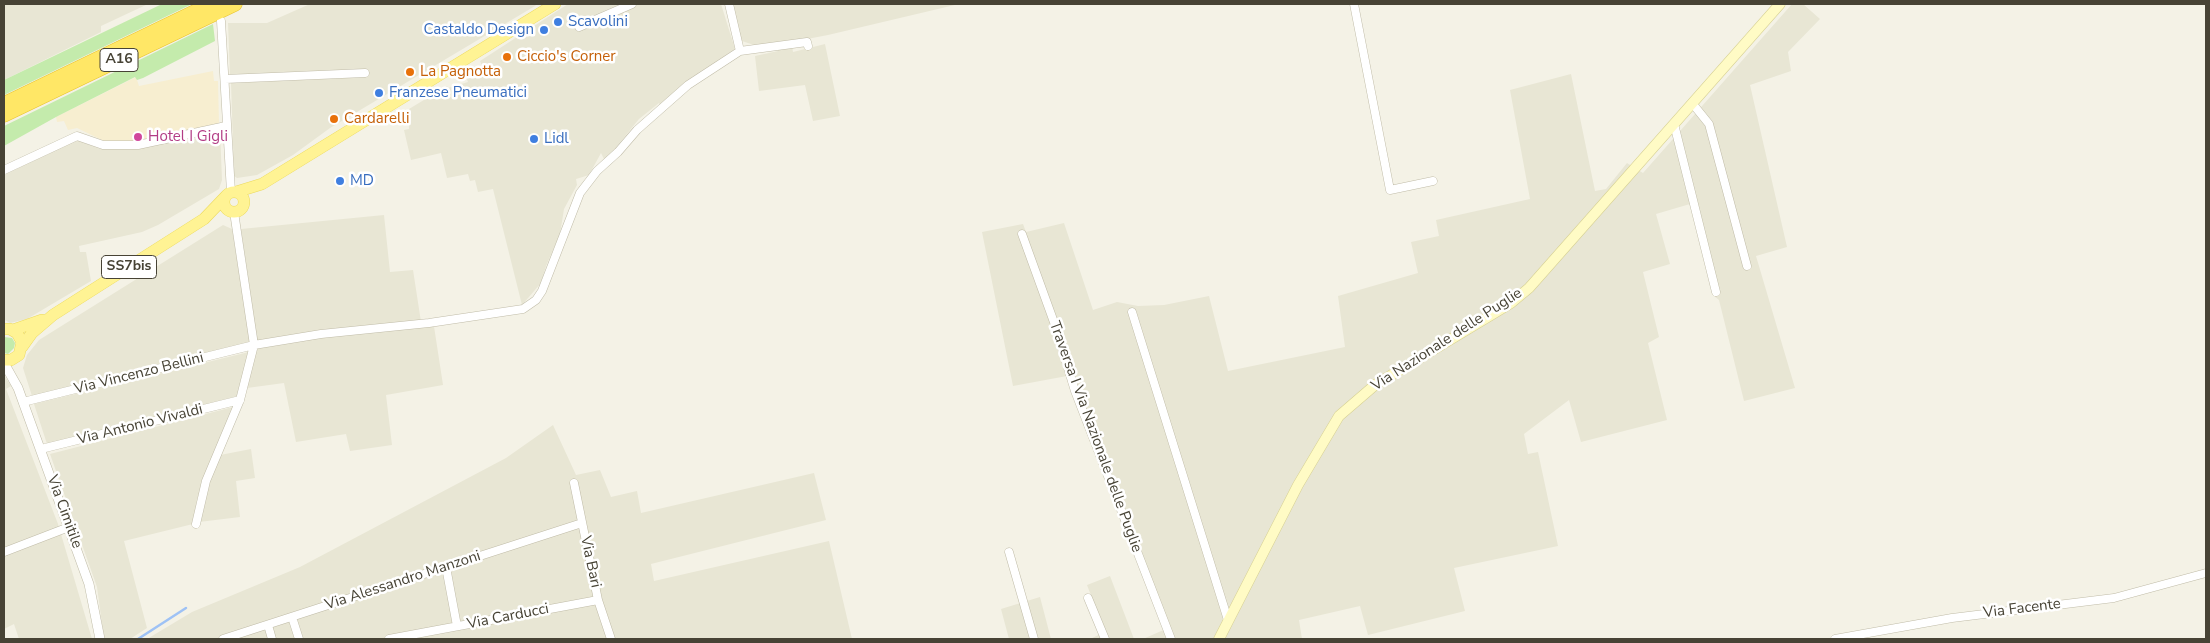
<!DOCTYPE html>
<html>
<head>
<meta charset="utf-8">
<style>
	body { margin:0 }
	#map { position:relative; width:2210px; height:643px; overflow:hidden; background:#f4f2e6; font-family:"Nunito Sans",sans-serif }
	canvas { display:block }
	.frame { position:absolute; inset:0; border:5px solid #474335; pointer-events:none }
</style>
</head>
<body>
<div id="map">
<canvas width="2210" height="643"></canvas>
<div class="frame"></div>
</div>
<script>
const g = document.querySelector('canvas').getContext('2d');
g.lineJoin = 'round';
function fill(path, color) { g.fillStyle = color; g.fill(path, 'evenodd'); }
const poly = rows => new Path2D(rows.map(r => 'M' + r).join(''));
function trace(path, color, width, dash) { g.strokeStyle = color; g.lineWidth = width; g.lineCap = dash ? 'butt' : 'round'; g.setLineDash(dash || []); g.stroke(path); }
function write(font, color, halo, rows, align = 'center') {
  g.font = font + ' "Nunito Sans",sans-serif'; g.lineWidth = 5; g.setLineDash([]); g.textBaseline = 'middle'; g.strokeStyle = halo; g.fillStyle = color; for (const [text, x, y, turn = 0] of rows) {
    g.save(); g.translate(x, y); g.rotate((+turn || 0) * Math.PI / 180); g.textAlign = isNaN(turn) ? turn : align; if (halo) g.strokeText(text, 0, 0); g.fillText(text, 0, 0); g.restore();
  }
}
const residential = poly([
	[148,4,101,26,101,32,4,80,4,5],
	[310,4,537,4,535,6,330,128,293,155,257,175,237,178,234,176,231,83,366,77,366,71,230,75,228,23,267,23],
	[568,4,721,4,735,49,689,81,660,105,659,103,639,119,605,161,601,153,589,175,576,179,577,185,564,209,560,234,546,266,541,283,522,305,493,189,478,192,475,180,470,181,468,174,447,178,441,153,411,160,404,130,409,129,409,109,447,86,448,88,468,82,466,77,482,66,480,61],
	[733,4,959,4,828,35,781,44,754,45,739,40],
	[1792,4,1803,4,1820,19,1788,52,1791,71,1750,85,1787,247,1756,256,1795,388,1744,401,1719,300,1713,295,1690,204,1656,214,1670,264,1643,272,1659,337,1648,343,1667,420,1581,442,1569,400,1524,434,1528,454,1538,452,1558,546,1454,568,1465,611,1368,635,1360,606,1299,620,1302,639,1143,639,1168,628,1129,543,1067,376,1013,386,982,232,1023,224,1026,232,1064,223,1093,310,1117,302,1138,306,1164,305,1209,296,1228,371,1345,347,1338,296,1418,273,1411,242,1439,236,1436,220,1530,199,1510,90,1571,74,1595,191,1606,189,1627,163,1643,173],
	[825,44,840,116,813,121,805,85,759,91,755,56,778,51,778,48,792,46,793,52],
	[220,131,222,180,219,189,158,225,142,232,79,246,80,252,86,252,91,281,27,319,10,323,5,320,4,175,77,140,100,149,124,149],
	[384,215,390,272,413,270,421,322,433,320,443,385,386,395,392,445,350,451,346,434,296,442,284,383,247,388,257,339,241,229],
	[223,225,232,229,250,342,32,396,23,368,27,355,39,340],
	[249,352,238,396,47,444,34,404],
	[4,375,11,386,6,389,58,524,92,639,19,639,14,624,4,629],
	[233,407,233,410,197,499,193,524,124,541,147,628,130,639,104,639,97,587,50,454],
	[553,425,576,475,600,470,611,497,637,491,641,513,814,473,826,520,651,564,654,581,829,541,852,639,147,639,192,612,300,567,506,458],
	[251,449,255,478,236,481,240,517,199,522,207,485,220,455],
	[1110,576,1134,639,1090,639,1105,632,1087,585],
	[1040,597,1051,639,1009,639,1001,609]
]);
const commercial = poly([
	[213,71,214,81,218,81,219,124,138,141,104,141,77,128,68,130,64,121,57,122,56,117,136,77,139,86]
]);
const green = poly([
	[162,4,192,4,4,95,4,80],
	[213,24,215,41,143,78,137,80,135,77,56,117,4,146,4,126],
	[4,337,12,338,15,343,14,348,8,354,4,353]
]);
const stream = poly([
	[138,639,186,608]
]);
const minor = poly([
	[729,4,740,51],
	[1354,4,1390,190,1433,181],
	[221,21,231,192],
	[579,27,632,4],
	[225,79,365,73],
	[1692,103,1709,124,1747,266],
	[1674,124,1716,292],
	[4,170,77,136,103,145,138,145,226,126],
	[1022,234,1055,325,1075,391,1171,639],
	[1132,312,1228,620],
	[23,402,254,345,321,334,429,323,523,309,536,300,542,291,580,193,597,171,618,152,637,130,688,85,740,51,807,42,808,46],
	[41,449,240,400],
	[574,483,598,600,611,639],
	[196,524,206,481,240,400,254,345,234,212],
	[4,552,69,527],
	[1009,552,1034,639],
	[446,567,457,626],
	[1088,598,1105,639],
	[292,617,299,639],
	[268,625,272,639],
	[223,639,582,523],
	[389,639,598,600],
	[1835,639,1952,618,2114,598,2206,573]
]);
const tertiary = poly([
	[4,363,18,388,89,584,100,639]
]);
const secondary = poly([
	[1219,639,1298,485,1339,416,1375,385,1511,303,1529,288,1780,4]
]);
const primary = poly([
	[236,192,262,184,555,4],
	'224 202a10 10 0 1 1 20 0a10 10 0 1 1-20 0Z',
	[4,329,10,329,17,333,22,342,19,355,11,360,4,360],
	[13,330,42,320],
	[22,347,32,333,53,315,204,219,226,196]
]);
const motorway = poly([
	[4,104,211,4],
	[4,115,235,4]
]);
const markers = [
	[558,22,5,"#3f7fe0"],
	[544,30,5,"#3f7fe0"],
	[507,57,5,"#e8710a"],
	[410,72,5,"#e8710a"],
	[379,93,5,"#3f7fe0"],
	[334,119,5,"#e8710a"],
	[138,137,5,"#d1479c"],
	[534,139,5,"#3f7fe0"],
	[340,181,5,"#3f7fe0"]
];
const shields = [
	[119,60,38],
	[129,267,55]
];
const shieldNames = [
	["A16",119,60],
	["SS7bis",129,267]
];
const shopNames = [
	["Scavolini",568,22],
	["Castaldo Design",534,30,"right"],
	["Franzese Pneumatici",389,93],
	["Lidl",544,139],
	["MD",350,181]
];
const foodNames = [
	["Ciccio's Corner",517,57],
	["La Pagnotta",420,72],
	["Cardarelli",344,119]
];
const hotelNames = [
	["Hotel I Gigli",148,137]
];
const streetNames = [
	["Via Nazionale delle Puglie",1447,340,-33],
	["Via Vincenzo Bellini",139,374,-14],
	["Via Antonio Vivaldi",140,425,-14],
	["Traversa I Via Nazionale delle Puglie",1095,437,70],
	["Via Cimitile",64,512,70],
	["Via Bari",590,562,78],
	["Via Alessandro Manzoni",403,581,-18],
	["Via Facente",2022,609,-7],
	["Via Carducci",508,617,-11]
];
fill(residential, '#e8e6d4');
fill(commercial, '#f7eed0');
fill(green, '#c4ebac');
trace(stream, '#9ec2f5', 2.5);
trace(minor, '#c0bca8', 9);
trace(tertiary, '#c0bca8', 10);
trace(secondary, '#d7d193', 11);
trace(primary, '#ebd95d', 12);
trace(motorway, '#e7c32d', 15);
trace(minor, '#fff', 8);
trace(tertiary, '#fff', 9);
trace(secondary, '#fffbc5', 10);
trace(primary, '#fff394', 11);
trace(motorway, '#ffe766', 14);
for (const [x, y, r, color] of markers) { const dot = new Path2D(); dot.arc(x, y, r, 0, 2 * Math.PI); g.fillStyle = color; g.fill(dot); trace(dot, '#fff', 2); }
for (const [x, y, w] of shields) { const box = new Path2D(); box.roundRect(x - w / 2, y - 11.5, w, 23, 4); g.fillStyle = '#fff'; g.fill(box); trace(box, '#474335', 1); }
write('bold 14px', '#474335', null, shieldNames);
write('15px', '#366cbe', '#fff', shopNames, 'left');
write('15px', '#c56008', '#fff', foodNames, 'left');
write('15px', '#b23c85', '#fff', hotelNames, 'left');
write('15px', '#474335', '#fff', streetNames);
</script>
</body>
</html>
